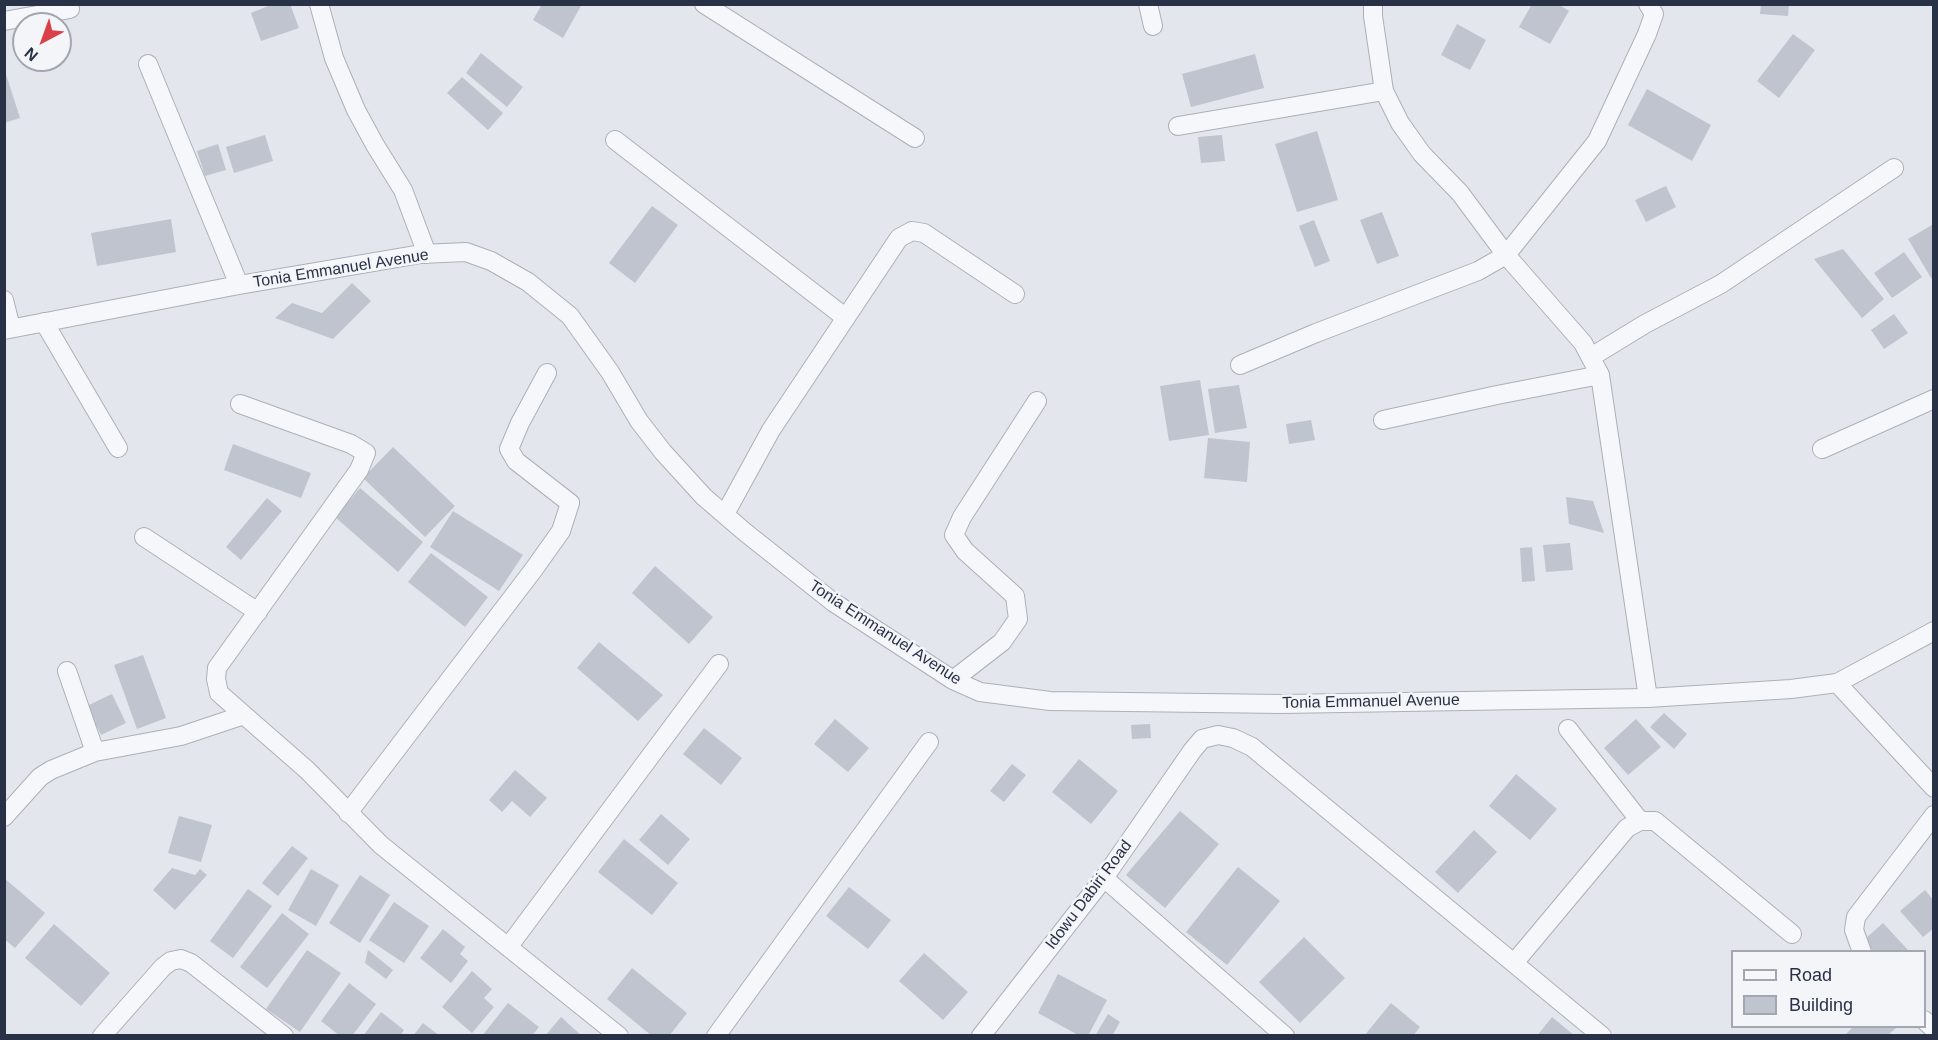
<!DOCTYPE html>
<html>
<head>
<meta charset="utf-8">
<style>
	body { margin:0 }
	#map { position:relative; width:1938px; height:1040px; overflow:hidden; background:#e3e6ec; font-family:Helvetica,sans-serif }
	canvas { display:block }
	.frame { position:absolute; inset:0; border:6px solid #293146; pointer-events:none }
	.legend { position:absolute; left:1731px; top:950px; width:195px; height:78px; box-sizing:border-box; background:#f3f5f9; border:2px solid #a2a7b1; margin:0; padding:8px 10px; list-style:none; font-size:18px; color:#293146 }
	.legend li { display:flex; align-items:center; gap:12px; height:30px }
	.legend b { width:30px; border:2px solid #a2a7b1 }
	.north { position:absolute; left:12px; top:12px; width:60px; height:60px; box-sizing:border-box; background:#f3f5f9; border:2px solid #a2a7b1; border-radius:50%; rotate:221deg; font-size:16px; font-weight:700; line-height:24px; text-align:center; color:#293146 }
	.north::after { content:''; display:block; margin:auto; width:21px; height:27px; background:#d94048; clip-path:polygon(50% 0,100% 100%,50% 72%,0 100%) }
</style>
</head>
<body>
<div id="map">
<canvas width="1938" height="1040"></canvas>
<div class="frame"></div>
<ul class="legend">
<li><b style="height:8px;background:#f6f7fa"></b>Road</li>
<li><b style="height:16px;background:#bfc4cf"></b>Building</li>
</ul>
<div class="north">N</div>
</div>
<script>
const g = document.querySelector('canvas').getContext('2d');
g.lineJoin = 'round';
function fill(path, color) { g.fillStyle = color; g.fill(path, 'evenodd'); }
const poly = rows => new Path2D(rows.map(r => 'M' + r).join(''));
function trace(path, color, width, dash) { g.strokeStyle = color; g.lineWidth = width; g.lineCap = dash ? 'butt' : 'round'; g.setLineDash(dash || []); g.stroke(path); }
function write(font, color, halo, rows, align = 'center') {
  g.font = font + ' Helvetica,sans-serif'; g.lineWidth = 5; g.setLineDash([]); g.textBaseline = 'middle'; g.strokeStyle = halo; g.fillStyle = color; for (const [text, x, y, turn = 0] of rows) {
    g.save(); g.translate(x, y); g.rotate((+turn || 0) * Math.PI / 180); g.textAlign = isNaN(turn) ? turn : align; if (halo) g.strokeText(text, 0, 0); g.fillText(text, 0, 0); g.restore();
  }
}
const building = poly([
	[273,4,290,4,299,28,261,41,251,13],
	[542,4,582,4,563,38,533,20],
	[1532,4,1558,4,1569,11,1550,44,1519,27],
	[1761,4,1789,4,1788,16,1760,14],
	[1457,24,1486,40,1470,70,1441,55],
	[1793,34,1815,50,1779,98,1757,81],
	[481,53,523,87,507,107,466,73],
	[1255,54,1264,88,1191,107,1182,74],
	[5,71,20,118,4,123,4,72],
	[462,77,503,113,488,130,447,93],
	[1647,89,1711,125,1692,161,1628,125],
	[1317,131,1338,200,1297,212,1275,144],
	[265,135,273,161,234,173,226,147],
	[1222,135,1225,161,1201,163,1198,137],
	[218,144,226,170,205,176,197,151],
	[1666,186,1676,207,1646,222,1635,200],
	[652,206,678,225,635,283,609,263],
	[1382,212,1399,256,1377,264,1360,220],
	[171,219,176,252,97,266,91,233],
	[1314,220,1330,261,1315,267,1299,226],
	[1932,225,1934,228,1934,277,1931,278,1908,239],
	[1843,249,1884,299,1862,318,1814,259],
	[1904,252,1922,277,1892,298,1874,273],
	[352,283,371,301,333,339,275,318,292,303,322,313],
	[1894,314,1908,333,1884,349,1871,330],
	[1200,380,1209,435,1169,441,1160,386],
	[1239,385,1247,428,1215,433,1208,389],
	[1311,420,1315,440,1289,444,1286,424],
	[1208,438,1250,442,1247,482,1204,478],
	[233,444,311,473,301,498,224,470],
	[393,447,455,506,425,537,363,478],
	[360,488,423,542,398,572,335,517],
	[1566,497,1593,501,1604,533,1569,524],
	[267,498,282,511,241,560,226,547],
	[453,511,523,555,499,591,430,547],
	[1570,543,1573,570,1546,572,1543,545],
	[1532,547,1535,581,1522,582,1520,548],
	[431,553,488,597,465,627,408,582],
	[655,566,713,617,689,644,632,593],
	[599,642,663,695,638,721,577,668],
	[143,655,166,718,137,729,114,665],
	[112,694,126,723,101,735,87,706],
	[1664,713,1687,734,1674,749,1650,727],
	[835,719,869,748,848,772,814,744],
	[1636,719,1661,747,1628,775,1604,748],
	[1150,724,1151,738,1132,739,1131,725],
	[704,728,742,758,721,785,683,754],
	[1079,759,1118,791,1091,824,1052,792],
	[1012,764,1026,775,1004,802,990,791],
	[515,770,547,798,530,817,512,801,502,812,489,800],
	[1516,774,1557,809,1530,840,1489,806],
	[1180,811,1219,844,1165,908,1126,875],
	[661,814,690,839,668,865,639,840],
	[179,816,212,825,201,862,168,853],
	[1474,830,1497,852,1458,893,1435,872],
	[624,839,678,883,652,915,598,872],
	[292,846,308,858,278,896,262,883],
	[1238,867,1280,901,1227,965,1186,932],
	[172,868,195,875,200,869,207,875,175,910,153,890],
	[311,869,339,885,316,926,288,910],
	[360,875,390,895,360,943,329,923],
	[4,878,45,913,15,948,4,939],
	[849,887,891,920,868,949,826,916],
	[248,889,272,906,233,958,210,941],
	[1925,890,1934,901,1934,928,1923,937,1900,911],
	[394,902,429,926,404,963,369,940],
	[282,913,309,934,267,988,240,967],
	[1883,923,1908,950,1907,952,1874,952,1864,940],
	[54,924,110,973,81,1006,25,958],
	[443,929,465,947,460,954,468,961,451,983,420,958],
	[1304,937,1345,978,1300,1023,1259,982],
	[307,950,341,973,300,1032,266,1009],
	[368,950,393,970,386,979,365,963],
	[924,953,968,992,943,1020,899,981],
	[632,968,687,1013,669,1036,652,1036,607,999],
	[472,971,492,989,484,998,494,1007,472,1033,442,1007],
	[1058,974,1107,1000,1088,1036,1080,1036,1038,1013],
	[349,983,376,1004,352,1036,340,1036,321,1021],
	[508,1003,539,1027,532,1036,482,1036],
	[1391,1003,1420,1027,1413,1036,1364,1036],
	[381,1012,404,1030,400,1036,363,1036],
	[1108,1014,1120,1022,1112,1036,1095,1036],
	[561,1017,582,1036,545,1036],
	[1552,1017,1575,1036,1537,1036],
	[423,1023,440,1036,413,1036],
	[1854,1026,1895,1026,1896,1028,1887,1036,1844,1036]
]);
const minor = poly([
	[319,4,334,58,356,110,375,145,403,190,427,254],
	[704,4,915,138],
	[1148,4,1153,26],
	[1373,4,1373,16,1384,91,1400,123,1422,154,1460,193,1506,255,1583,343,1600,375,1648,698],
	[4,21,70,9],
	[148,64,239,285],
	[1178,126,1384,91],
	[615,140,846,318],
	[4,300,11,328],
	[44,322,118,448],
	[4,330,239,285,421,254,466,252,491,261,528,282,570,316,610,372,639,421,663,452,704,497,746,533,833,602,953,680,980,692,1050,701,1282,704,1648,698,1791,689,1837,683,1934,631],
	[1591,357,1645,324,1721,284,1894,168],
	[1240,365,1316,333,1478,271,1506,255,1597,141,1647,34,1654,14,1648,4],
	[240,404,351,444,366,453,359,470,217,668,216,679,219,693,244,715],
	[1383,420,1497,395,1600,375],
	[1822,449,1934,399],
	[725,514,771,430,899,238,912,231,924,233,1015,294],
	[144,537,258,612],
	[67,671,95,752],
	[953,680,1002,642,1018,619,1015,596,965,551,954,535,962,517,1037,401],
	[1837,683,1934,788],
	[1568,729,1640,821],
	[348,813,534,569,561,531,570,503,516,461,509,449,520,423,547,373],
	[4,817,40,777,51,770,95,752,181,736,244,715,307,770,381,845,619,1036],
	[1104,878,1285,1036],
	[509,946,719,664],
	[1862,952,1854,930,1856,917,1934,815],
	[1514,963,1627,828,1640,821,1655,821,1792,934],
	[1924,1020,1934,1029],
	[102,1036,163,967,171,961,181,959,191,963,284,1036],
	[716,1036,929,742],
	[981,1036,1104,878,1192,751,1202,739,1218,735,1233,738,1252,747,1602,1036]
]);
const streetNames = [
	["Tonia Emmanuel Avenue",341,269,-9],
	["Tonia Emmanuel Avenue",885,633,33],
	["Tonia Emmanuel Avenue",1371,702,-1],
	["Idowu Dabiri Road",1089,895,-53]
];
fill(building, '#bfc4cf');
trace(minor, '#abb0ba', 20);
trace(minor, '#f6f7fa', 18);
write('16px', '#293146', '#f3f5f9', streetNames);
</script>
</body>
</html>
